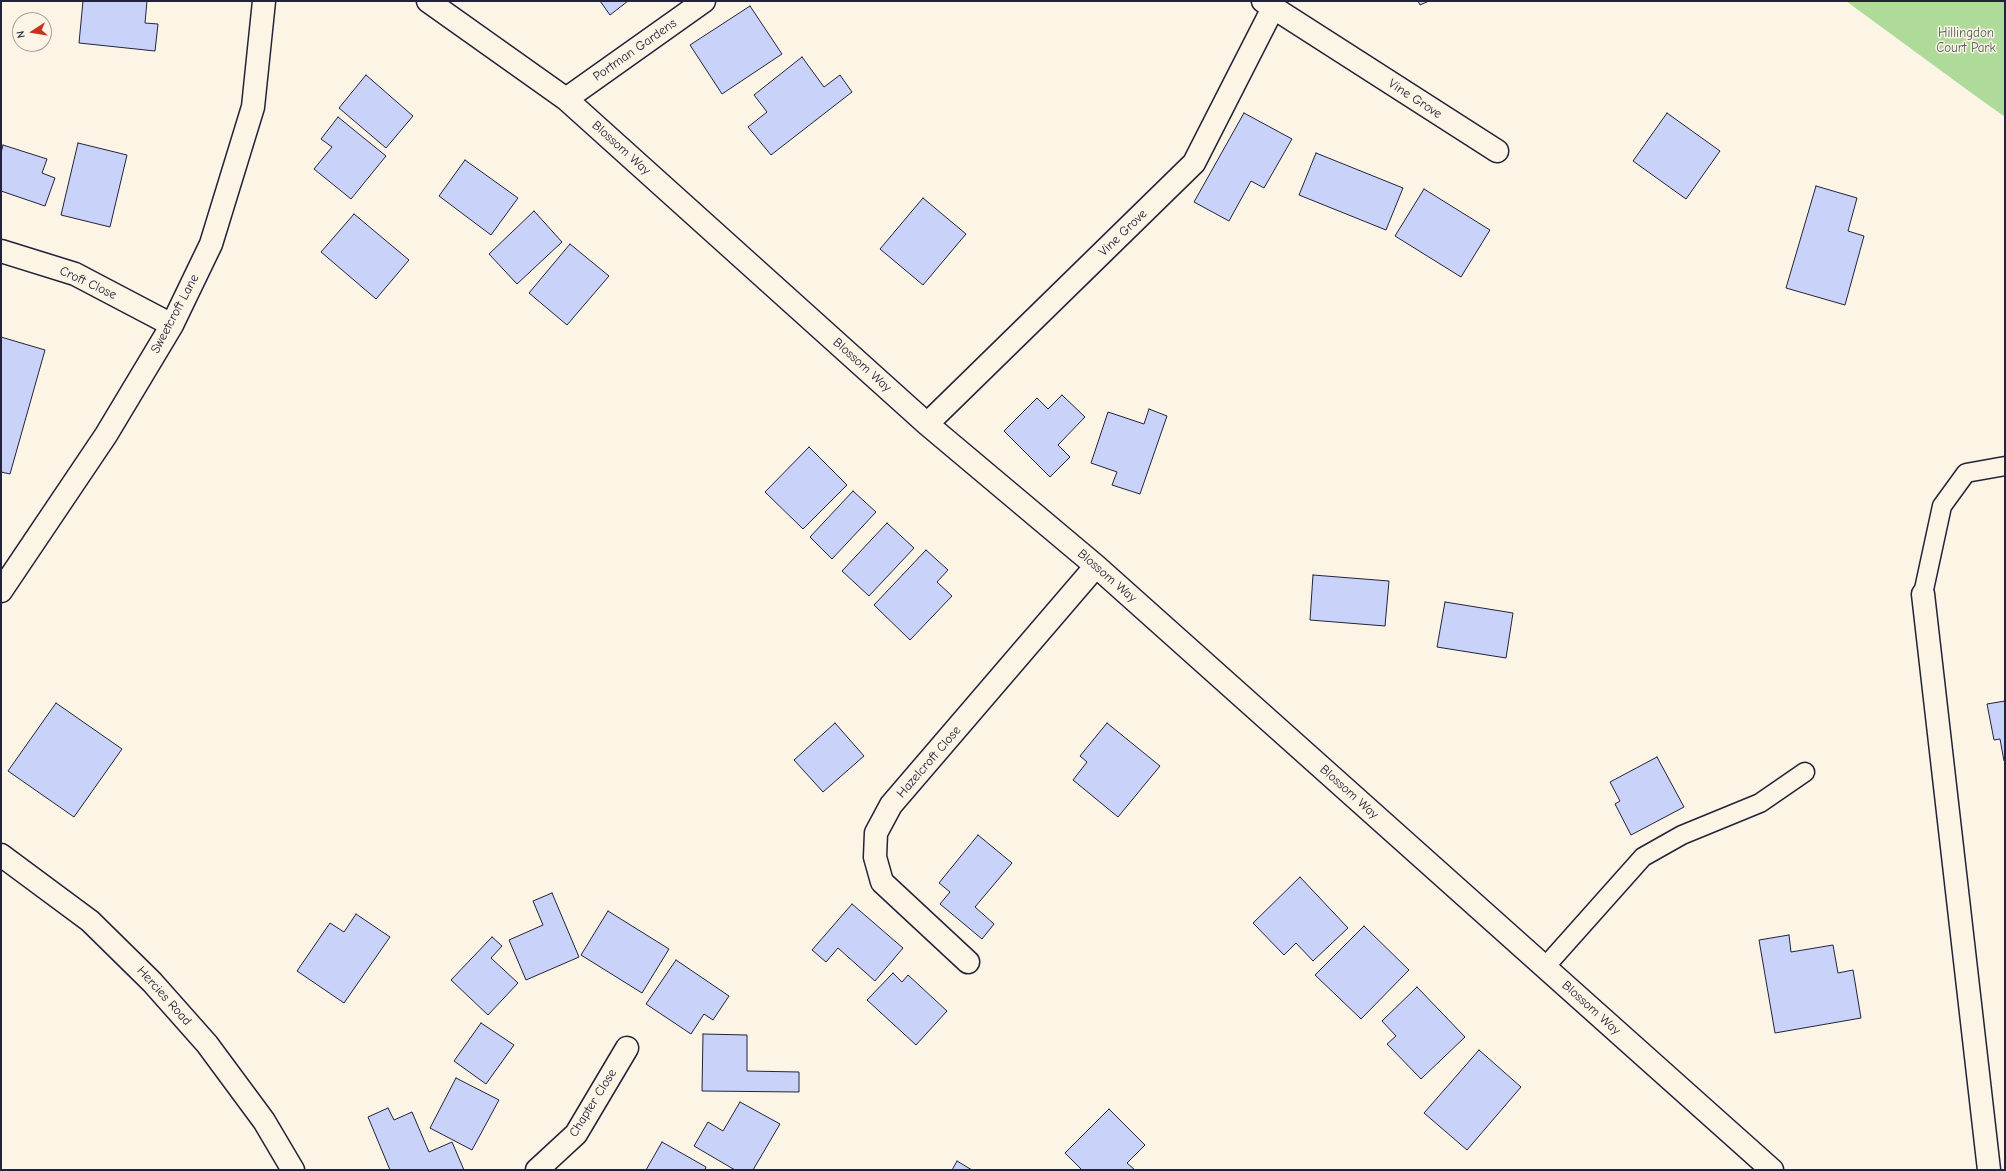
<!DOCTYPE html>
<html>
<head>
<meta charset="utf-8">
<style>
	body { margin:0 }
	#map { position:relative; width:2006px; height:1171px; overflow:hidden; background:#fcf5e5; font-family:"Comic Neue",sans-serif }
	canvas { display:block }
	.frame { position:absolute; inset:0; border:2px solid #22223b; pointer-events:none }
	.north { position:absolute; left:12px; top:12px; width:40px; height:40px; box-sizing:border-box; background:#fcf5e5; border:1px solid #a5a1a1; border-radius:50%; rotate:258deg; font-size:11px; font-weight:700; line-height:16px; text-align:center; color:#22223b }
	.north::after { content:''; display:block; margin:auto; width:14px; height:18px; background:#c8321e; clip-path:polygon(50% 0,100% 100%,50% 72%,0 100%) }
</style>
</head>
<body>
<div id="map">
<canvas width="2006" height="1171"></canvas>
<div class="frame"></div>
<div class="north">N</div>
</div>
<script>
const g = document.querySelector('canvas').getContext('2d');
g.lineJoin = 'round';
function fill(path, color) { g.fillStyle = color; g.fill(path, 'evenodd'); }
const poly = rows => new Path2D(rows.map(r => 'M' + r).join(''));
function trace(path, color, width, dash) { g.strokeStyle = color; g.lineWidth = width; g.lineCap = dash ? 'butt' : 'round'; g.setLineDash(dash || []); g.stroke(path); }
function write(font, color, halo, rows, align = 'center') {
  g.font = font + ' "Comic Neue",sans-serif'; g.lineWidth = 3; g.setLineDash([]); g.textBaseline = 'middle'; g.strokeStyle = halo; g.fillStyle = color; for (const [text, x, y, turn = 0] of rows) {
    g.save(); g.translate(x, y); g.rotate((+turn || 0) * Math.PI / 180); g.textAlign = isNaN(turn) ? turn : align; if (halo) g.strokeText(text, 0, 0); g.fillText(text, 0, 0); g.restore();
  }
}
const green = poly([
	[1846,1,2005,1,2005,117,1966,89]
]);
const building = poly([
	[83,1,147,1,145,23,158,24,155,51,79,43,83,1],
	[600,1,628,1,610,15,600,1],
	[1418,1,1429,1,1420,5,1418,1],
	[750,6,782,54,722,94,690,45,750,6],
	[802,57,824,87,840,75,852,92,771,155,748,127,767,112,754,95,802,57],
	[366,75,413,116,386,148,339,108,366,75],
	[1244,113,1292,139,1264,188,1251,181,1229,221,1194,202,1244,113],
	[1667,113,1720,151,1686,199,1633,161,1667,113],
	[338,117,386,156,351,199,314,169,332,147,321,139,338,117],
	[78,143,127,155,110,227,61,215,78,143],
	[3,145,47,159,42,173,55,178,45,206,1,191,1,153,3,145],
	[1316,153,1403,188,1386,230,1299,195,1316,153],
	[465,160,518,198,491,235,439,196,465,160],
	[1816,186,1857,198,1848,231,1864,236,1845,305,1786,288,1816,186],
	[1424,189,1490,230,1461,277,1395,236,1424,189],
	[923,198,966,234,923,285,880,249,923,198],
	[534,211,562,242,517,284,489,254,534,211],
	[354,214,409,260,376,299,321,252,354,214],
	[570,244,609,276,567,325,529,293,570,244],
	[1,337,45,350,10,474,1,472,1,337],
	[1062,395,1085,417,1058,445,1070,457,1050,477,1004,431,1037,398,1048,409,1062,395],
	[1149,409,1167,416,1140,494,1112,485,1117,472,1091,463,1108,412,1144,424,1149,409],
	[809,447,847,485,803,529,765,492,809,447],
	[853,491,876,512,832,559,810,537,853,491],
	[887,523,914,548,869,596,842,571,887,523],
	[926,550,948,570,937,582,952,596,910,640,874,605,926,550],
	[1313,575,1389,581,1385,626,1310,620,1313,575],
	[1445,602,1513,613,1506,658,1437,647,1445,602],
	[2005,701,2005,760,2004,761,2000,739,1994,740,1987,704,2005,701],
	[56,703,122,749,74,817,8,771,56,703],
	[835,723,864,756,823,792,794,760,835,723],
	[1107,723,1160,766,1118,817,1073,780,1087,762,1080,756,1107,723],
	[1657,757,1684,807,1631,835,1615,804,1620,801,1610,782,1657,757],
	[978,835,1012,863,975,907,994,924,982,939,940,904,950,892,939,883,978,835],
	[1300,877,1348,928,1313,961,1296,943,1284,955,1253,923,1300,877],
	[552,893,579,957,526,980,509,940,543,925,533,901,552,893],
	[852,904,903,948,875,981,838,948,826,962,812,950,852,904],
	[608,911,669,949,642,993,581,955,608,911],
	[356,914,390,937,344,1003,297,971,330,923,344,932,356,914],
	[1364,926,1409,970,1361,1019,1315,975,1364,926],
	[1789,935,1791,952,1833,945,1838,973,1853,970,1861,1018,1775,1033,1759,940,1789,935],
	[492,937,502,946,491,958,518,983,488,1015,451,980,492,937],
	[676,960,729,996,713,1020,704,1014,691,1034,646,1004,676,960],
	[893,973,902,982,908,975,947,1011,916,1045,867,1000,893,973],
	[1417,987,1465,1037,1421,1079,1387,1044,1396,1036,1382,1021,1417,987],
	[481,1023,514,1045,486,1084,454,1061,481,1023],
	[703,1034,747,1035,747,1071,799,1072,799,1092,702,1091,703,1034],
	[1479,1050,1521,1087,1467,1150,1424,1113,1479,1050],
	[456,1078,499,1100,472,1150,430,1128,456,1078],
	[740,1102,780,1124,753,1170,735,1170,694,1146,708,1122,723,1131,740,1102],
	[388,1108,394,1120,412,1112,429,1152,452,1142,464,1170,390,1170,368,1117,388,1108],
	[1109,1109,1145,1145,1127,1163,1135,1170,1082,1170,1065,1153,1109,1109],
	[662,1142,706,1167,705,1170,646,1170,662,1142],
	[957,1161,972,1170,952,1170,957,1161]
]);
const service = poly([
	[1923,594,1942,506,1966,473,2005,466],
	[1545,967,1643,857,1682,835,1760,803,1805,772]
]);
const minor = poly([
	[428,1,566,99,927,424,1096,566,1772,1170],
	[1263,1,1497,151],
	[566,99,704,1],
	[1,251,75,274,172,325],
	[927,424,1194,163,1273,8],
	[1,591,106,435,172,325,211,244,253,107,264,1],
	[1923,594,1989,1170],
	[968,962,882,882,875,857,876,833,891,805,1096,566],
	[537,1170,576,1134,627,1048]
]);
const tertiary = poly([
	[1,855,90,921,152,982,207,1044,264,1121,293,1170]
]);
const parkNames = [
	["Hillingdon",1966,33],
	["Court Park",1966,48]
];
const streetNames = [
	["Portman Gardens",635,50,-35],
	["Vine Grove",1415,99,33],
	["Blossom Way",621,148,42],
	["Vine Grove",1123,233,-44],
	["Croft Close",88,283,25],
	["Sweetcroft Lane",175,314,-62],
	["Blossom Way",862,365,42],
	["Blossom Way",1107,576,41],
	["Hazelcroft Close",929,762,-49],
	["Blossom Way",1349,792,42],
	["Hercies Road",164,996,48],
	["Blossom Way",1591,1008,42],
	["Chapter Close",593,1103,-58]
];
fill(green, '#aedb9a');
fill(building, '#c9d3fa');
trace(building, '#22223b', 1);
trace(service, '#22223b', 21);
trace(minor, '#22223b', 25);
trace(tertiary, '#22223b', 25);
trace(service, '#fcf5e5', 18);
trace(minor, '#fcf5e5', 22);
trace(tertiary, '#fcf5e5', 22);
write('13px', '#4c5a58', '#fcf5e5', parkNames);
write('13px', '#22223b', '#fcf5e5', streetNames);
</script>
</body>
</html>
